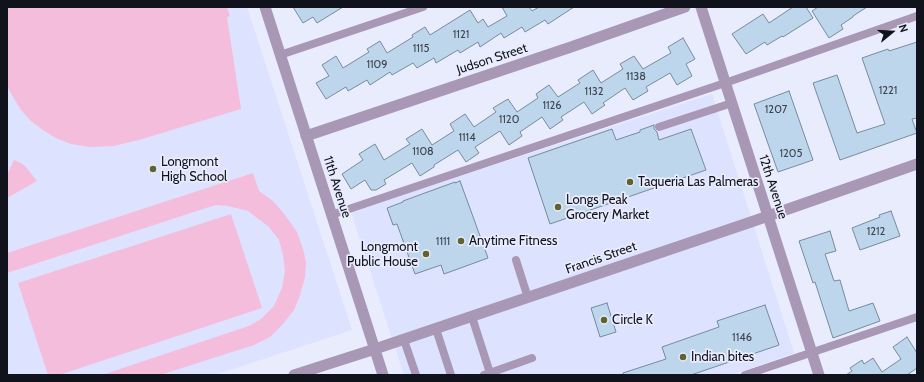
<!DOCTYPE html>
<html>
<head>
<meta charset="utf-8">
<style>
	body { margin:0 }
	#map { position:relative; width:924px; height:382px; overflow:hidden; background:#e9ecfd; font-family:Cabin,sans-serif }
	canvas { display:block }
	.frame { position:absolute; inset:0; border:8px solid #11131c; pointer-events:none }
	.north { position:absolute; left:872px; top:12px; width:40px; height:40px; -webkit-text-stroke:3px #e9ecfd; paint-order:stroke; rotate:72deg; font-size:11px; font-weight:700; line-height:16px; text-align:center; color:#11131c }
	.north::after { content:''; display:block; margin:auto; width:14px; height:18px; background:#11131c; clip-path:polygon(50% 0,100% 100%,50% 72%,0 100%) }
</style>
</head>
<body>
<div id="map">
<canvas width="924" height="382"></canvas>
<div class="frame"></div>
<div class="north">N</div>
</div>
<script>
const g = document.querySelector('canvas').getContext('2d');
g.lineJoin = 'round';
function fill(path, color) { g.fillStyle = color; g.fill(path, 'evenodd'); }
const poly = rows => new Path2D(rows.map(r => 'M' + r).join(''));
function trace(path, color, width, dash) { g.strokeStyle = color; g.lineWidth = width; g.lineCap = dash ? 'butt' : 'round'; g.setLineDash(dash || []); g.stroke(path); }
function write(font, color, halo, rows, align = 'center') {
  g.font = font + ' Cabin,sans-serif'; g.lineWidth = 3.5; g.setLineDash([]); g.textBaseline = 'middle'; g.strokeStyle = halo; g.fillStyle = color; for (const [text, x, y, turn = 0] of rows) {
    g.save(); g.translate(x, y); g.rotate((+turn || 0) * Math.PI / 180); g.textAlign = isNaN(turn) ? turn : align; if (halo) g.strokeText(text, 0, 0); g.fillText(text, 0, 0); g.restore();
  }
}
const built = poly([
	[7,7,247,7,352,330,215,375,7,375],
	[712,94,794,353,731,375,404,375,351,212]
]);
const green = poly([
	[7,7,227,7,230,16,227,17,241,109,139,140,113,146,90,147,71,144,56,138,43,130,31,121,21,110,13,97,7,86],
	[14,160,21,163,26,167,37,181,7,198,7,175],
	[253,173,259,191,273,201,285,215,297,232,303,249,306,262,305,277,300,295,294,310,283,324,270,337,254,345,160,375,102,375,249,326,261,319,274,306,282,288,285,271,283,255,279,240,269,227,248,211,228,206,216,205,206,208,7,273,7,253],
	[231,214,262,308,59,375,48,375,18,283]
]);
const building = poly([
	[293,7,343,7,317,23,313,17,303,23,293,7],
	[502,7,529,7,532,11,539,7,574,7,548,24,545,20,525,32,522,27,504,38,501,33,480,47,478,42,460,53,458,50,436,63,434,58,417,68,413,63,392,75,390,72,370,85,367,80,348,91,346,87,326,99,316,83,329,76,322,65,336,56,343,68,369,52,367,49,380,41,387,53,413,37,412,35,425,27,430,35,470,10,478,23,483,19,488,27,507,16,502,7],
	[793,7,806,7,813,18,783,37,782,36,767,45,765,42,746,54,732,34,763,14,769,23,793,7],
	[818,7,867,7,853,16,853,17,841,25,843,29,829,38,812,11,818,7],
	[683,38,695,59,686,64,692,76,677,85,670,73,646,87,648,91,633,100,625,88,603,103,605,105,592,114,584,102,561,117,563,120,550,129,542,117,520,132,522,136,509,145,500,131,475,147,479,153,466,162,458,150,434,165,434,167,420,176,412,163,384,180,386,184,376,190,371,190,365,180,351,189,342,174,363,160,359,154,375,144,384,160,410,144,406,139,422,129,432,145,454,131,450,124,465,114,474,127,496,112,493,108,508,99,517,112,538,98,536,94,549,85,558,97,580,83,578,80,593,70,601,83,623,69,620,64,634,56,643,69,671,53,668,47,683,38],
	[917,42,917,118,912,119,917,133,840,160,813,83,837,75,857,133,885,124,862,58,888,49,889,51,917,42],
	[789,91,813,160,778,172,754,104,789,91],
	[654,125,654,129,657,132,659,140,691,129,706,170,550,224,528,158,612,129,616,140,640,132,640,130,654,125],
	[460,181,488,258,444,274,441,265,415,274,397,224,393,225,387,208,403,202,403,201,455,182,455,183,460,181],
	[891,211,900,236,860,250,852,228,880,217,879,215,891,211],
	[830,231,836,251,825,254,834,281,840,280,849,311,873,303,880,321,833,338,815,282,813,283,799,241,830,231],
	[607,303,616,332,600,337,591,308,607,303],
	[765,305,779,345,691,375,623,375,623,373,666,359,662,347,719,327,717,321,765,305],
	[907,337,917,353,917,368,907,375,846,375,852,371,850,368,862,360,864,364,873,358,882,372,901,359,893,347,907,337]
]);
const service = poly([
	[280,55,423,7],
	[659,127,732,103],
	[331,215,725,83,917,16],
	[516,260,528,298],
	[472,317,490,373],
	[436,329,451,375],
	[404,340,416,375],
	[484,375,532,358],
	[745,375,917,317]
]);
const minor = poly([
	[701,7,819,375],
	[306,136,571,47,685,7]
]);
const tertiary = poly([
	[265,7,383,375],
	[294,375,375,349,751,222,917,164]
]);
const markers = [
	[153,169,4,"#61622f"],
	[630,182,4,"#61622f"],
	[558,207,4,"#61622f"],
	[461,241,4,"#61622f"],
	[426,254,4,"#61622f"],
	[604,320,4,"#61622f"],
	[683,357,4,"#61622f"]
];
const numberNames = [
	["1121",461,35],
	["1115",421,49],
	["1109",377,65],
	["1138",636,77],
	["1221",888,91],
	["1132",594,92],
	["1126",552,106],
	["1207",776,110],
	["1120",509,120],
	["1114",467,138],
	["1108",423,152],
	["1205",791,154],
	["1212",876,232],
	["1111",443,242],
	["1146",742,338]
];
const streetNames = [
	["Judson Street",492,59,-18],
	["11th Avenue",337,187,72],
	["12th Avenue",773,187,72],
	["Francis Street",601,258,-19]
];
const poiNames = [
	["Longmont",161,162],
	["High School",161,177],
	["Taqueria Las Palmeras",638,182],
	["Longs Peak",566,200],
	["Grocery Market",566,215],
	["Anytime Fitness",469,241],
	["Longmont",418,247,"right"],
	["Public House",418,262,"right"],
	["Circle K",612,320],
	["Indian bites",691,357]
];
fill(built, '#dde2fe');
fill(green, '#f5bddc');
fill(building, '#bed6eb');
trace(building, '#758b9e', 1);
trace(service, '#a897b5', 8);
trace(minor, '#a897b5', 11);
trace(tertiary, '#a897b5', 11);
for (const [x, y, r, color] of markers) { const dot = new Path2D(); dot.arc(x, y, r, 0, 2 * Math.PI); g.fillStyle = color; g.fill(dot); trace(dot, '#e9ecfd', 1.5); }
write('11px', '#3c4450', null, numberNames);
write('13px', '#11131c', '#e9ecfd', streetNames);
write('13px', '#11131c', '#e9ecfd', poiNames, 'left');
</script>
</body>
</html>
